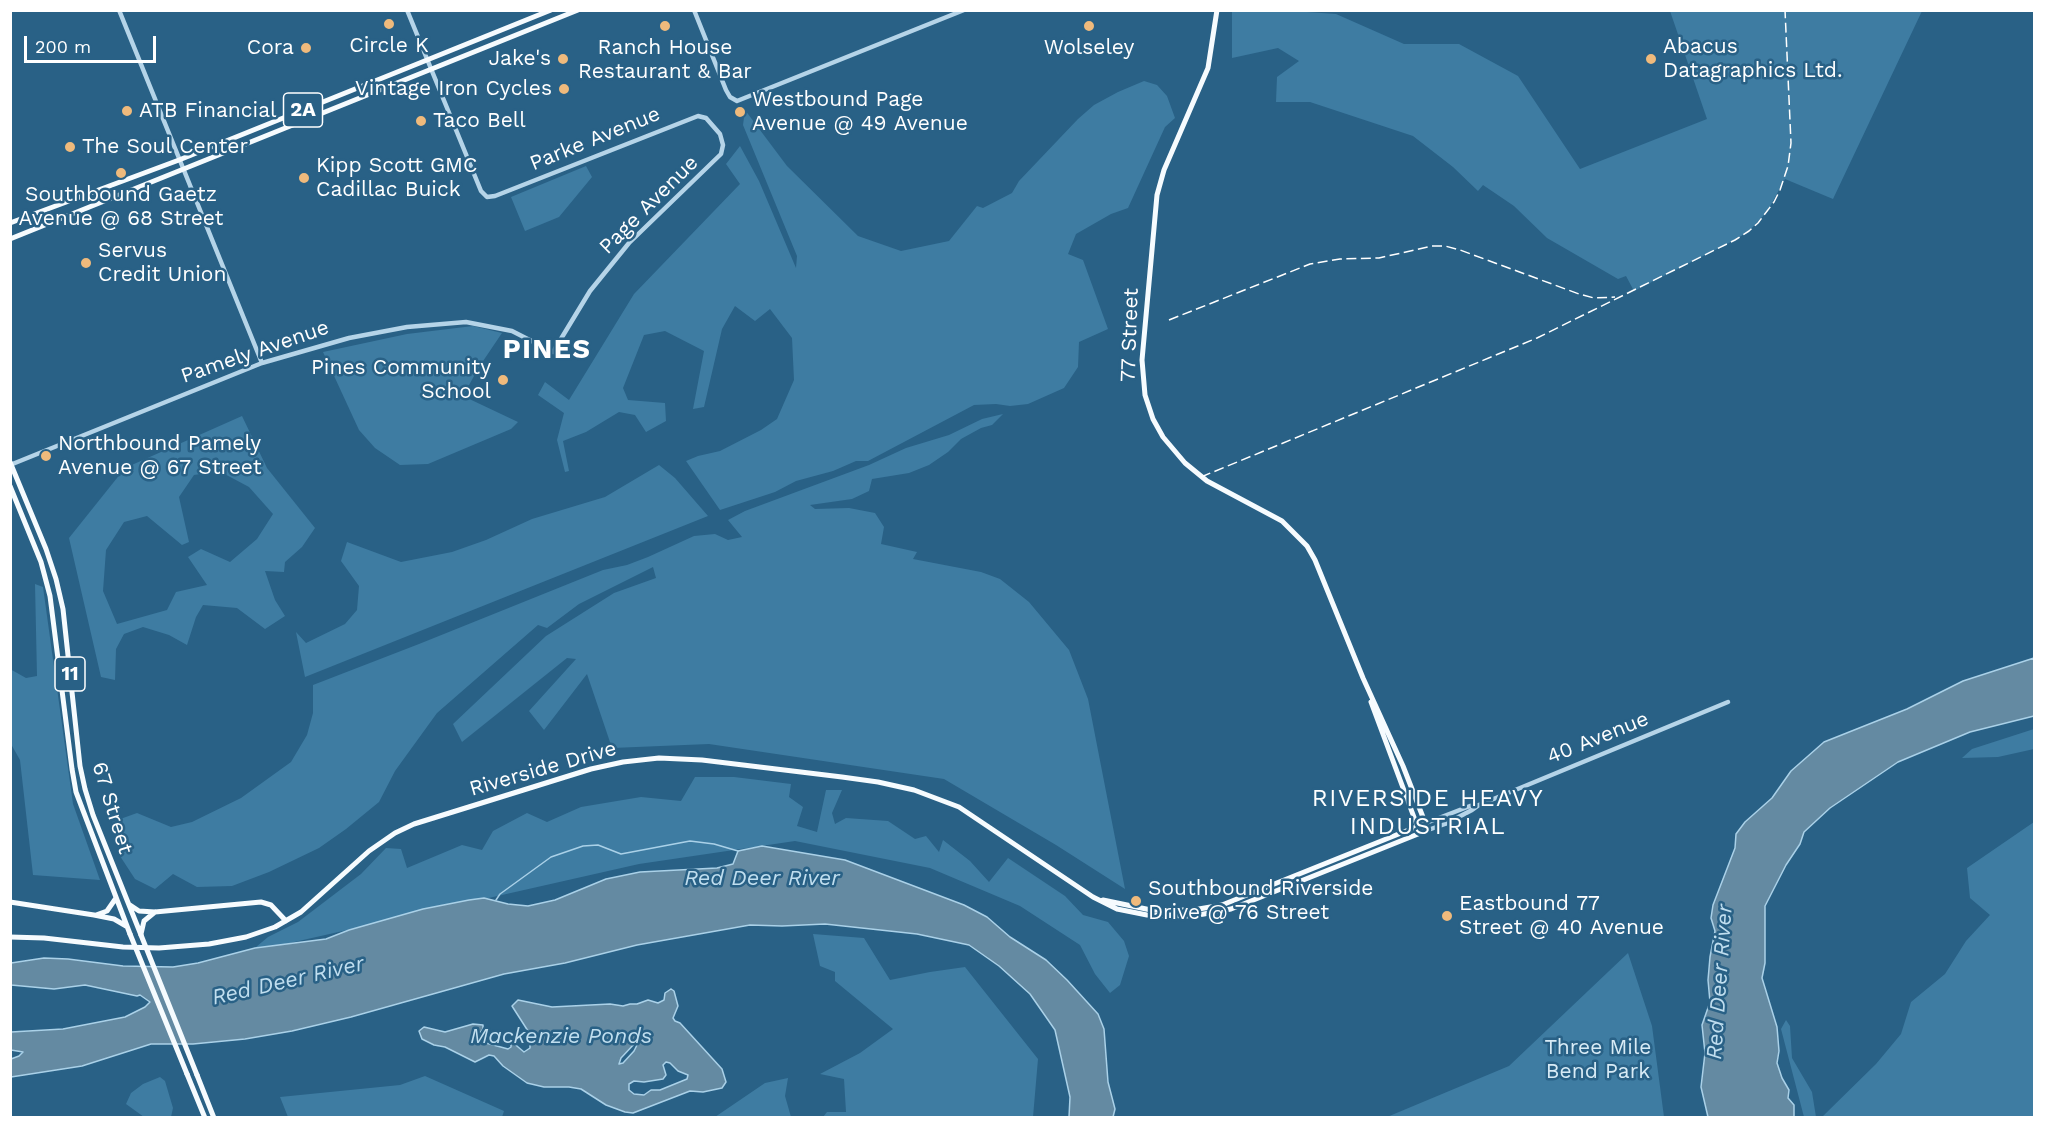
<!DOCTYPE html>
<html>
<head>
<meta charset="utf-8">
<style>
	body { margin:0 }
	#map { position:relative; width:2045px; height:1128px; overflow:hidden; background:#296186; font-family:"Work Sans",sans-serif }
	canvas { display:block }
	.frame { position:absolute; inset:0; border:12px solid #fff; pointer-events:none }
	.scale { position:absolute; left:24px; top:36px; width:132px; height:27px; box-sizing:border-box; border:3px solid #fff; border-top:0; padding-left:8px; font-size:18px; line-height:21px; white-space:nowrap; color:#fff; -webkit-text-stroke:4px #296186; paint-order:stroke }
</style>
</head>
<body>
<div id="map">
<canvas width="2045" height="1128"></canvas>
<div class="frame"></div>
<div class="scale">200 m</div>
</div>
<script>
const g = document.querySelector('canvas').getContext('2d');
g.lineJoin = 'round';
function fill(path, color) { g.fillStyle = color; g.fill(path, 'evenodd'); }
const poly = rows => new Path2D(rows.map(r => 'M' + r).join(''));
function trace(path, color, width, dash) { g.strokeStyle = color; g.lineWidth = width; g.lineCap = dash ? 'butt' : 'round'; g.setLineDash(dash || []); g.stroke(path); }
function write(font, color, halo, rows, align = 'center') {
  g.font = font + ' "Work Sans",sans-serif'; g.lineWidth = 5; g.setLineDash([]); g.textBaseline = 'middle'; g.strokeStyle = halo; g.fillStyle = color; for (const [text, x, y, turn = 0] of rows) {
    g.save(); g.translate(x, y); g.rotate((+turn || 0) * Math.PI / 180); g.textAlign = isNaN(turn) ? turn : align; if (halo) g.strokeText(text, 0, 0); g.fillText(text, 0, 0); g.restore();
  }
}
const green = poly([
	[1278,10,1336,14,1404,44,1459,44,1518,76,1580,169,1707,119,1670,11,1922,11,1833,199,1785,179,1767,212,1749,231,1735,240,1634,291,1626,276,1618,279,1547,238,1514,206,1483,185,1478,191,1453,167,1413,136,1310,102,1276,102,1277,77,1299,61,1278,48,1232,58,1232,11],
	[1144,81,1157,85,1167,96,1175,118,1165,127,1128,208,1111,214,1076,234,1068,254,1083,260,1108,329,1079,342,1078,367,1064,388,1028,404,1010,406,996,404,974,405,868,461,856,461,833,471,796,481,775,492,720,510,686,461,698,456,720,451,761,430,777,419,794,380,792,338,770,309,755,321,735,306,722,329,704,407,693,409,704,351,665,331,644,335,623,388,628,400,665,403,666,421,646,432,635,415,619,412,586,432,563,441,569,471,565,472,557,440,564,413,538,395,545,382,569,400,634,294,740,184,726,164,740,146,759,181,796,268,797,256,743,125,745,110,787,166,858,236,901,251,949,241,977,206,983,208,1012,193,1019,181,1078,119,1094,105,1118,92],
	[586,166,592,177,559,217,525,231,511,197],
	[473,326,502,333,479,367,463,396,518,422,511,429,428,464,400,465,375,448,359,430,323,352,407,334],
	[1003,414,992,425,981,428,961,439,948,452,929,465,909,473,872,479,869,491,852,499,810,505,815,509,849,508,875,513,884,527,881,544,917,552,913,559,981,572,1000,579,1029,602,1069,650,1088,699,1125,889,1056,845,944,779,709,744,612,748,587,674,544,730,529,711,576,659,567,658,462,742,453,724,546,636,614,593,656,578,653,567,579,604,547,628,538,625,437,713,395,771,379,802,346,829,319,848,269,872,232,886,197,887,173,874,155,889,135,879,120,856,112,822,137,813,171,827,192,822,241,798,291,762,307,735,313,713,313,685,419,644,603,570,627,565,648,557,694,536,715,534,728,540,742,537,728,520,745,511,869,465,906,448,949,435,982,419],
	[242,416,267,468,315,528,302,547,285,562,284,572,265,571,275,600,285,616,265,629,237,608,203,605,196,617,187,645,169,635,143,627,124,634,116,649,115,680,101,677,69,538,125,468],
	[219,471,249,487,273,514,257,539,230,562,201,549,188,557,207,585,176,592,167,610,117,624,103,591,106,550,124,522,147,516,182,545,189,542,179,497,194,475],
	[659,465,675,478,708,516,305,677,296,632,306,643,345,624,357,610,359,586,341,561,347,542,401,562,452,552,486,540,532,519,605,497],
	[35,584,43,587,73,804,100,880,33,875,20,760,11,744,10,669,26,678,37,676],
	[2034,729,2034,749,1998,757,1962,758,1972,749],
	[695,777,734,777,791,784,789,797,803,807,797,826,817,832,826,790,842,790,832,813,835,824,846,818,888,821,915,839,926,836,939,852,943,840,970,861,989,882,1008,858,1065,896,1083,915,1108,922,1124,941,1129,956,1120,985,1110,993,1095,974,1080,945,1020,906,930,868,795,841,639,864,250,952,268,937,298,922,361,874,386,848,401,849,407,868,462,845,482,850,493,831,527,813,547,822,581,807,641,797,681,801],
	[2034,822,2034,1117,1822,1117,1876,1064,1901,1034,1911,1002,1945,974,1966,941,1990,915,1970,898,1967,868],
	[813,934,864,938,890,980,930,972,965,967,1038,1059,1033,1117,823,1117,827,1112,846,1112,844,1079,820,1074,860,1053,893,1029,835,981,835,972,820,966],
	[1628,953,1652,1026,1664,1117,1387,1117,1509,1066],
	[1786,1020,1790,1026,1792,1058,1812,1092,1816,1117,1804,1117,1781,1029],
	[425,1076,504,1111,502,1117,288,1117,280,1097,400,1085],
	[160,1077,165,1081,173,1108,171,1117,144,1117,126,1104,131,1093,143,1084],
	[788,1078,785,1096,791,1117,715,1117,765,1083]
]);
const water = poly([
	[2034,658,2034,716,1970,732,1898,762,1830,808,1804,832,1800,844,1786,865,1765,906,1765,963,1762,978,1777,1027,1779,1051,1777,1063,1782,1078,1789,1090,1788,1098,1794,1105,1794,1117,1708,1117,1701,1087,1705,1053,1702,1025,1710,1002,1708,980,1710,957,1715,931,1711,918,1713,905,1735,848,1736,834,1745,822,1772,798,1791,771,1824,742,1907,709,1963,681,2034,658],
	[762,846,845,860,964,905,987,917,1010,937,1046,960,1067,980,1098,1014,1104,1029,1108,1082,1115,1109,1113,1117,1069,1117,1070,1097,1055,1030,1030,994,999,966,969,945,917,934,825,924,782,926,750,925,637,945,565,963,504,974,351,1017,292,1031,245,1039,193,1044,151,1044,82,1066,11,1077,11,1059,19,1056,23,1052,11,1050,11,1032,63,1029,125,1017,145,1007,150,1002,140,995,137,996,85,985,54,989,11,985,11,963,44,958,68,959,123,966,173,967,198,963,255,948,326,939,349,930,423,909,469,900,484,898,508,904,528,906,555,900,606,879,640,872,717,868,733,864,738,851,762,846],
	[671,989,674,991,678,1006,673,1018,675,1021,680,1023,722,1069,726,1082,722,1088,703,1092,690,1091,633,1113,625,1112,606,1105,581,1089,569,1087,544,1087,527,1083,503,1066,494,1056,489,1055,475,1062,445,1047,434,1045,422,1039,419,1031,424,1027,445,1032,473,1024,483,1025,483,1029,479,1034,486,1043,508,1049,511,1047,511,1041,524,1052,530,1048,530,1039,528,1031,512,1006,518,1000,552,1007,610,1004,623,1006,630,1004,637,1004,648,1000,658,1003,664,1000,665,993,671,989],
	[636,1042,638,1043,634,1051,623,1063,619,1064,621,1058,636,1042],
	[666,1062,670,1063,678,1071,688,1075,687,1079,660,1090,651,1090,644,1095,634,1094,629,1090,629,1084,634,1081,644,1082,663,1079,666,1075,663,1065,666,1062]
]);
const stream = poly([
	[496,900,500,894,551,857,583,846,598,845,621,854,690,841,714,844,738,851]
]);
const minor = poly([
	[119,10,262,363],
	[694,10,726,90,730,97,737,101,964,10],
	[10,465,262,363,349,338,407,327,466,322,512,331,553,352,590,291,629,243,721,154,723,145,720,134,706,118,698,116,495,196,487,197,481,191,407,10],
	[1426,823,1470,806,1479,805,1728,702],
	[1428,830,1445,824,1472,810,1479,805]
]);
const major = poly([
	[10,223,179,160,551,10],
	[10,239,578,10],
	[10,462,46,549,56,579,63,609,80,766,85,789,93,815,141,935],
	[10,486,41,562,50,596,72,769,76,792,130,934],
	[1371,702,1418,828],
	[1103,900,1151,910,1193,910,1222,905,1426,823],
	[10,902,94,915,114,919,126,926],
	[130,905,139,911,155,912,261,902,271,905,286,921],
	[96,915,107,911,116,898],
	[141,934,144,921,155,912],
	[10,937,44,938,123,947,159,948,209,944,246,937,275,927,301,912,369,851,395,833,414,824,591,769,623,762,659,758,702,760,842,777,878,782,914,790,959,807,1093,897,1117,909,1147,915,1193,916,1231,909,1428,830,1403,766,1363,678,1315,560,1307,546,1282,521,1207,481,1185,463,1163,437,1153,419,1145,395,1142,360,1157,195,1164,170,1208,68,1217,10],
	[187,1074,205,1118],
	[197,1075,214,1118]
]);
const rail = poly([
	[1169,320,1310,264,1340,259,1379,258,1432,246,1445,246,1460,250,1579,294,1594,298,1615,297],
	[1201,477,1537,338,1735,240,1749,231,1758,223,1774,202,1780,190,1788,166,1791,143,1785,10]
]);
const majorBridge = poly([
	[130,934,187,1074],
	[141,935,197,1075]
]);
const markers = [
	[389,24,6,"#efba7c"],
	[665,26,6,"#efba7c"],
	[1089,26,6,"#efba7c"],
	[306,48,6,"#efba7c"],
	[563,59,6,"#efba7c"],
	[1651,59,6,"#efba7c"],
	[564,89,6,"#efba7c"],
	[127,111,6,"#efba7c"],
	[740,112,6,"#efba7c"],
	[421,121,6,"#efba7c"],
	[70,147,6,"#efba7c"],
	[121,173,6,"#efba7c"],
	[304,178,6,"#efba7c"],
	[86,263,6,"#efba7c"],
	[503,380,6,"#efba7c"],
	[46,456,6,"#efba7c"],
	[1136,901,6,"#efba7c"],
	[1447,916,6,"#efba7c"]
];
const shields = [
	[303,110,39],
	[70,674,30]
];
const shieldNames = [
	["2A",303,110],
	["11",70,674]
];
const poiNames = [
	["Circle K",389,46,"center"],
	["Abacus",1663,47],
	["Datagraphics Ltd.",1663,71],
	["Cora",294,48,"right"],
	["Ranch House",665,48,"center"],
	["Restaurant & Bar",665,72,"center"],
	["Wolseley",1089,48,"center"],
	["Jake's",551,59,"right"],
	["Vintage Iron Cycles",552,89,"right"],
	["Westbound Page",752,100],
	["Avenue @ 49 Avenue",752,124],
	["ATB Financial",139,111],
	["Taco Bell",433,121],
	["The Soul Center",82,147],
	["Kipp Scott GMC",316,166],
	["Cadillac Buick",316,190],
	["Southbound Gaetz",121,195,"center"],
	["Avenue @ 68 Street",121,219,"center"],
	["Servus",98,251],
	["Credit Union",98,275],
	["Pines Community",491,368,"right"],
	["School",491,392,"right"],
	["Northbound Pamely",58,444],
	["Avenue @ 67 Street",58,468],
	["Southbound Riverside",1148,889],
	["Drive @ 76 Street",1148,913],
	["Eastbound 77",1459,904],
	["Street @ 40 Avenue",1459,928]
];
const streetNames = [
	["Parke Avenue",595,139,-22],
	["Page Avenue",649,205,-45],
	["77 Street",1130,335,-88],
	["Pamely Avenue",255,352,-19],
	["40 Avenue",1598,738,-22],
	["Riverside Drive",543,769,-16],
	["67 Street",112,808,73]
];
const parkNames = [
	["Three Mile",1598,1048],
	["Bend Park",1598,1072]
];
const waterNames = [
	["Red Deer River",762,879],
	["Red Deer River",288,981,-13],
	["Red Deer River",1720,982,-86],
	["Mackenzie Ponds",561,1037]
];
const quarterNames = [
	["RIVERSIDE HEAVY",1428,799],
	["INDUSTRIAL",1428,827]
];
const districtNames = [
	["PINES",547,350]
];
fill(green, '#3e7ca2');
fill(water, '#648aa2');
trace(water, '#aad1e8', 1.5);
trace(stream, '#aad1e8', 1.5);
trace(minor, '#b5d4e8', 4.5);
trace(major, '#f6fbfe', 5);
trace(rail, '#fff', 1.5, [10, 4.5]);
trace(majorBridge, '#f6fbfe', 5);
for (const [x, y, r, color] of markers) { const dot = new Path2D(); dot.arc(x, y, r, 0, 2 * Math.PI); g.fillStyle = color; g.fill(dot); trace(dot, '#296186', 2); }
for (const [x, y, w] of shields) { const box = new Path2D(); box.roundRect(x - w / 2, y - 17, w, 34, 4.5); g.fillStyle = '#296186'; g.fill(box); trace(box, '#fff', 1.5); }
write('bold 20px', '#fff', null, shieldNames);
write('21px', '#fff', '#296186', poiNames, 'left');
write('21px', '#fff', '#296186', streetNames);
write('21px', '#d8ebf6', '#296186', parkNames);
write('italic 22px', '#c0deef', '#296186', waterNames);
g.letterSpacing = '1.5px';
write('24px', '#fff', '#296186', quarterNames);
g.letterSpacing = '0px';
g.letterSpacing = '1.5px';
write('bold 27px', '#fff', '#296186', districtNames);
g.letterSpacing = '0px';
</script>
</body>
</html>
